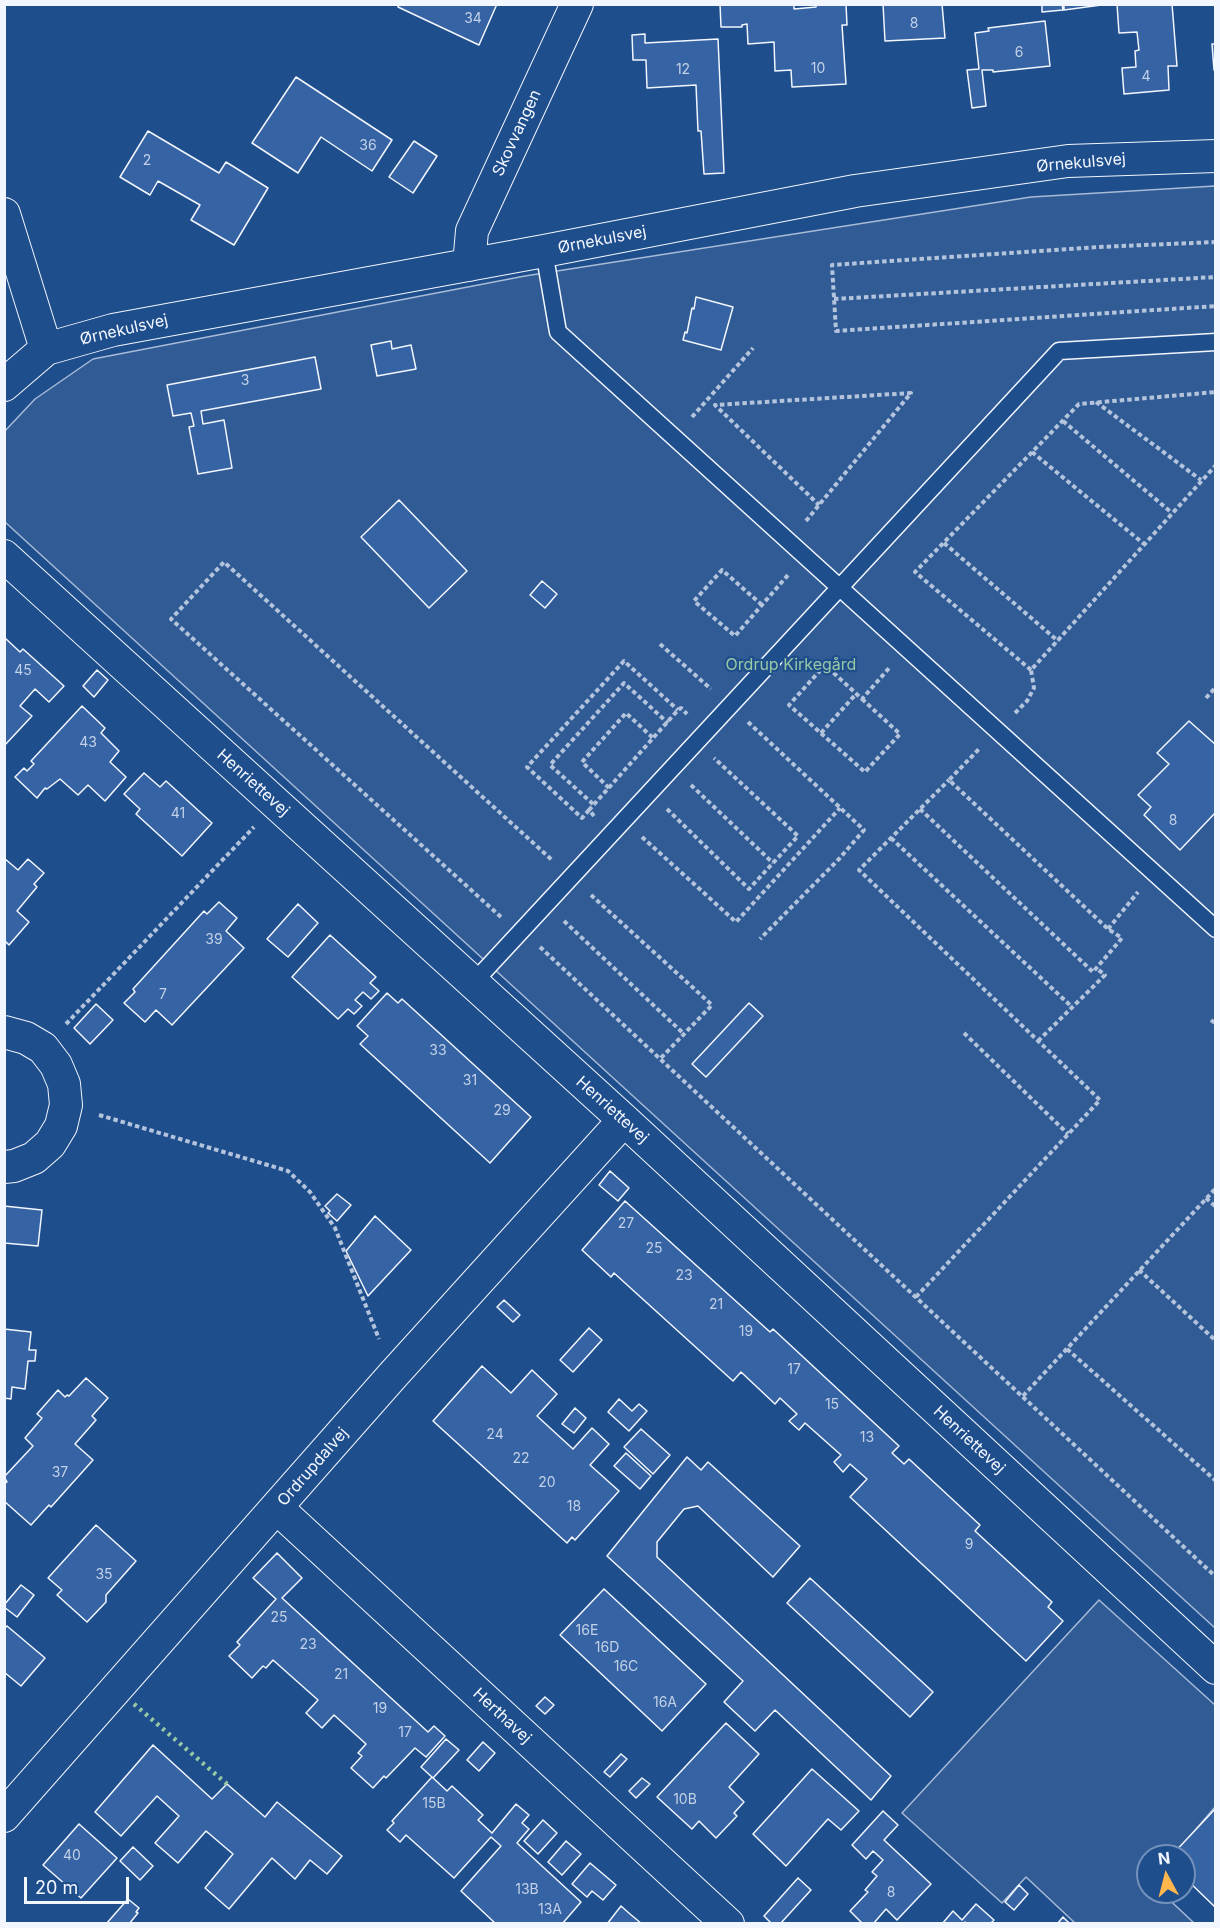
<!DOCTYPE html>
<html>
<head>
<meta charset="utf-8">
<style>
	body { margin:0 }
	#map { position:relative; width:1220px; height:1928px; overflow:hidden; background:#1f4e8c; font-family:Inter,sans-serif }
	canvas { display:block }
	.frame { position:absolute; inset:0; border:6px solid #f2f6ff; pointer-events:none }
	.north { position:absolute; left:1136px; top:1844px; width:60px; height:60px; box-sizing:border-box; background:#1f4e8c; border:2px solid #7391ba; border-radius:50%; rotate:353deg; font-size:16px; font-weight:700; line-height:24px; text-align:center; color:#f2f6ff }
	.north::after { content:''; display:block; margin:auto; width:21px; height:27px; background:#ffb74d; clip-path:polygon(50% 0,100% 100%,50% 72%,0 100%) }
	.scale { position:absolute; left:24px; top:1877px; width:105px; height:27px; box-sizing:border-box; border:3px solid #f2f6ff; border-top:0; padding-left:8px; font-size:18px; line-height:21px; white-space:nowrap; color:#f2f6ff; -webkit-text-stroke:4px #1f4e8c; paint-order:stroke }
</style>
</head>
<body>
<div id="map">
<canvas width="1220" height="1928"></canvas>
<div class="frame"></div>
<div class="north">N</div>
<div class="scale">20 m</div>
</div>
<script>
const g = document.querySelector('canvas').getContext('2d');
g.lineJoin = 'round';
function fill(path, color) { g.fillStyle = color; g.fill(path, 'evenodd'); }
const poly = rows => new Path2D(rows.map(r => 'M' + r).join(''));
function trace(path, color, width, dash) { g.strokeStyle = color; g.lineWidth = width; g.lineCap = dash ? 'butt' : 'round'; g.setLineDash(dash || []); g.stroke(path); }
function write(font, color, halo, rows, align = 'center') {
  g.font = font + ' Inter,sans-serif'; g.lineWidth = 4.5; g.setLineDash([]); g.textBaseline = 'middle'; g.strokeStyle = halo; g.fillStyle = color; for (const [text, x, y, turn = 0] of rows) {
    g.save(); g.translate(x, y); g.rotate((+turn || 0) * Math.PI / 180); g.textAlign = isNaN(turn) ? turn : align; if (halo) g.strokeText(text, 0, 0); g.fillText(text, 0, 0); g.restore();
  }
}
const built = poly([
	[1215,186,1215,1628,5,522,4,432,35,399,93,359,525,276,1031,197,1215,186],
	[1099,1600,1215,1705,1215,1807,1173,1856,1148,1856,1148,1892,1161,1892,1194,1923,1075,1923,1026,1877,1002,1903,902,1813,1099,1600]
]);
const building = poly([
	[399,4,497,4,479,45,398,7,399,4],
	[720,4,794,4,794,9,816,7,816,4,846,4,847,25,842,25,846,84,792,87,791,70,775,71,774,42,748,44,747,24,742,25,742,27,721,27,720,4],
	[883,4,942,4,945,38,885,41,883,4],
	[1042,4,1062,4,1063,10,1042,12,1042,4],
	[1064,4,1109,4,1064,10,1064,4],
	[1117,4,1172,4,1177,66,1168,66,1169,90,1124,94,1122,68,1136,67,1135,51,1139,50,1137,32,1119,33,1117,4],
	[1045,21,1050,66,993,72,993,70,982,70,986,106,972,108,967,70,979,69,975,33,989,31,988,28,1045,21],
	[645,34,645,43,718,39,724,173,704,174,701,131,698,131,696,85,647,88,646,60,633,60,632,35,645,34],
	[1212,44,1216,44,1216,69,1214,70,1212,44],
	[296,77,392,140,372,171,321,137,298,173,252,143,296,77],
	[148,131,219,173,226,162,268,188,234,245,191,220,200,205,158,181,150,195,120,177,148,131],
	[414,141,437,156,413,193,389,177,414,141],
	[696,297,733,307,721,350,683,340,685,332,687,333,692,308,694,309,696,297],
	[391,341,392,349,411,345,416,369,377,376,371,345,391,341],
	[315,357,321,389,201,411,203,424,224,420,232,468,198,474,189,427,194,426,191,413,173,416,167,385,315,357],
	[399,500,467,571,429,608,361,537,399,500],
	[542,581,557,594,545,608,530,595,542,581],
	[5,638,20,652,23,649,64,686,49,702,35,689,20,706,32,716,4,746,5,638],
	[97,670,108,680,94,697,83,686,97,670],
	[82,706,105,728,101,733,119,751,110,762,126,777,105,801,88,785,78,795,60,779,47,789,45,788,37,798,15,777,24,768,27,771,34,764,31,761,82,706],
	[1189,721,1216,745,1216,812,1180,850,1144,815,1151,807,1138,795,1169,764,1157,753,1189,721],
	[144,773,160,787,166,781,212,823,182,856,136,814,140,809,124,794,144,773],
	[4,858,18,870,28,859,44,873,34,884,37,887,17,911,29,922,9,945,4,940,4,858],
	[219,902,237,918,226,931,244,948,172,1025,156,1010,145,1022,124,1003,135,992,133,989,204,911,207,914,219,902],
	[298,904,318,923,288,957,267,939,298,904],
	[330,935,376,977,370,983,379,991,371,999,363,992,355,1000,362,1006,354,1014,348,1009,338,1019,292,977,330,935],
	[387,993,398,1003,402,999,531,1117,490,1163,360,1044,368,1036,357,1026,387,993],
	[749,1003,763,1016,706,1077,692,1064,749,1003],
	[96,1004,113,1020,90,1044,74,1028,96,1004],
	[610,1171,629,1188,618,1201,599,1185,610,1171],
	[337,1194,351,1205,337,1221,328,1213,330,1211,325,1206,337,1194],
	[625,1201,770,1332,773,1329,899,1446,892,1453,904,1464,909,1459,980,1525,975,1531,1052,1602,1048,1607,1063,1621,1026,1661,850,1497,867,1479,850,1464,843,1472,834,1462,841,1455,805,1423,799,1430,789,1421,797,1414,780,1398,775,1404,741,1372,733,1381,614,1273,611,1277,582,1250,625,1201],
	[4,1206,42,1210,38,1246,4,1243,4,1206],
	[375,1216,411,1250,368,1296,346,1251,375,1216],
	[504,1300,520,1315,513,1322,497,1307,504,1300],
	[589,1328,602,1340,573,1372,560,1360,589,1328],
	[4,1329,31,1332,29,1350,36,1350,35,1361,28,1361,25,1389,12,1387,11,1399,4,1398,4,1329],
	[482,1366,511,1393,532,1370,557,1394,537,1416,573,1449,592,1428,609,1444,590,1465,619,1491,575,1540,572,1537,567,1543,433,1421,482,1366],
	[86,1378,108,1398,92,1416,96,1420,75,1444,93,1460,51,1507,49,1505,31,1525,4,1501,4,1484,7,1482,4,1477,33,1446,25,1438,42,1418,37,1414,58,1390,65,1397,67,1395,69,1396,86,1378],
	[619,1399,632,1411,639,1404,647,1411,629,1431,608,1412,619,1399],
	[575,1408,586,1418,574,1433,562,1424,575,1408],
	[641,1429,670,1455,653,1474,624,1447,641,1429],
	[626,1453,651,1476,640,1489,614,1466,626,1453],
	[687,1457,701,1470,708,1462,800,1546,773,1577,698,1506,684,1509,657,1542,657,1557,891,1776,871,1800,775,1710,755,1731,724,1702,743,1681,607,1556,687,1457],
	[96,1525,136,1561,106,1595,106,1602,87,1622,57,1595,62,1590,48,1578,96,1525],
	[277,1553,302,1578,282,1598,428,1732,434,1726,445,1736,426,1757,415,1748,386,1778,384,1776,373,1788,351,1768,362,1756,358,1753,366,1744,334,1715,322,1728,306,1713,318,1700,273,1660,266,1668,263,1666,252,1678,229,1656,240,1645,237,1642,276,1599,253,1578,277,1553],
	[810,1578,933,1692,910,1717,787,1603,810,1578],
	[21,1585,34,1595,17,1617,4,1607,4,1605,21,1585],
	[604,1589,706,1684,662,1731,560,1635,604,1589],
	[7,1626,45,1658,21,1686,4,1672,4,1629,7,1626],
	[545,1697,554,1705,545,1714,536,1706,545,1697],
	[726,1723,759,1754,729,1787,744,1802,734,1813,737,1816,716,1838,699,1821,692,1829,657,1797,726,1723],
	[446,1739,459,1750,433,1778,421,1767,446,1739],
	[483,1742,495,1753,479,1771,467,1760,483,1742],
	[153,1745,212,1799,227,1784,265,1817,277,1802,342,1856,327,1874,310,1860,295,1879,272,1858,229,1909,205,1888,233,1854,206,1831,178,1863,155,1843,179,1816,157,1796,121,1836,95,1812,153,1745],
	[621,1754,627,1759,610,1777,604,1772,621,1754],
	[812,1769,859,1811,841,1830,828,1819,786,1866,753,1834,812,1769],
	[432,1777,447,1791,452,1786,467,1800,483,1815,478,1820,492,1833,516,1804,529,1815,522,1823,529,1829,517,1843,581,1902,562,1924,496,1924,461,1891,501,1846,491,1837,454,1878,406,1835,400,1842,387,1830,394,1823,392,1821,432,1777],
	[642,1778,650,1784,636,1798,629,1791,642,1778],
	[1216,1808,1216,1908,1184,1877,1184,1856,1171,1856,1216,1808],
	[883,1811,898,1825,884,1840,931,1884,897,1920,886,1909,873,1924,863,1924,850,1911,868,1892,865,1890,877,1876,872,1872,883,1860,873,1851,866,1859,852,1845,883,1811],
	[543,1820,557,1833,538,1854,524,1841,543,1820],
	[79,1824,117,1858,81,1898,43,1865,79,1824],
	[566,1841,581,1854,562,1875,548,1862,566,1841],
	[133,1847,153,1866,140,1880,120,1861,133,1847],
	[590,1863,616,1885,603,1900,592,1891,587,1897,572,1884,590,1863],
	[798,1878,811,1890,780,1924,772,1924,764,1916,798,1878],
	[1019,1885,1028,1894,1014,1910,1005,1902,1019,1885],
	[128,1899,139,1908,136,1912,138,1913,129,1924,106,1924,128,1899],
	[976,1904,994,1920,990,1924,967,1924,965,1922,963,1924,942,1924,953,1911,962,1920,976,1904],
	[621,1906,630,1914,642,1924,607,1924,621,1906],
	[1063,1917,1070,1924,1057,1924,1063,1917]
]);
const path = poly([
	[1216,242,1098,247,832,265,836,331,1216,306],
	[834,299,1216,277],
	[1096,402,1201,480],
	[692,417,753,348],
	[1063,421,1172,513],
	[1032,452,1144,544],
	[806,521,819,505,911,393,715,405,819,505],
	[944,543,1058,641],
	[762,605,722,570,694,601,735,636,788,575],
	[660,644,711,689],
	[1031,670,915,572,1079,404,1216,392],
	[1206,698,1216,687],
	[862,699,900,734,865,772,789,705,825,665,862,699,890,667],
	[1015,713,1027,701,1034,688,1031,670,1216,465],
	[748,722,864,830,839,859,760,939],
	[821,733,856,694],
	[691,785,773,863],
	[609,788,582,762,626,713,653,738],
	[593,804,550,765,624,683,668,723],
	[667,809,749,889,798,836,714,758],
	[920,809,1093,972,1122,938,1108,929,949,780,980,748],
	[589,810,582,818,527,767,624,661,678,710],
	[594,816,589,810,678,710,681,708,687,714],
	[642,837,736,922,840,808],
	[891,838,1072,1007],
	[591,895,712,1005,660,1059],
	[501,917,171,619,224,562,552,860],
	[564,921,684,1034],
	[1108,929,1138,892],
	[540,947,1216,1577],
	[1211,1020,1216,1024],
	[66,1024,254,827],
	[964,1033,1068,1134],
	[1038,1041,1105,975,1096,968],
	[99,1115,288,1171,310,1192,335,1228,379,1339],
	[1206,1198,1216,1207],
	[1139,1270,1216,1341],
	[916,1297,1100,1100,859,870,949,780],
	[1067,1349,1216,1481],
	[1023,1396,1216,1188]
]);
const service = poly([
	[544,251,558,332,1216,929],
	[473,983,1059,351,1216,342]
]);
const minor = poly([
	[4,214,46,349],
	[469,265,472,231,577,4],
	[4,385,46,349,113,330,544,251,855,191,1068,161,1216,156],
	[4,556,624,1120,1216,1668],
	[4,1032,26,1038,43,1048,56,1065,64,1084,66,1105,61,1126,50,1144,34,1158,14,1166,4,1167],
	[277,1508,728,1924],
	[4,1816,393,1375,624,1120]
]);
const hedge = poly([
	[134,1704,227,1784]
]);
const numberNames = [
	["34",473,19],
	["8",914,24],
	["6",1019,53],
	["10",818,69],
	["12",683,70],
	["4",1146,77],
	["36",368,146],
	["2",147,161],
	["3",245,381],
	["45",23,671],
	["43",88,743],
	["41",178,814],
	["8",1173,821],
	["39",214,940],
	["7",163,995],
	["33",438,1051],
	["31",470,1081],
	["29",502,1111],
	["27",626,1224],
	["25",654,1249],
	["23",684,1276],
	["21",716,1305],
	["19",746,1332],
	["17",794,1370],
	["15",832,1405],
	["24",495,1435],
	["13",867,1438],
	["22",521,1459],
	["37",60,1473],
	["20",547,1483],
	["18",574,1507],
	["9",969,1545],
	["35",104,1575],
	["25",279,1618],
	["16E",587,1631],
	["23",308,1645],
	["16D",607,1648],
	["16C",626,1667],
	["21",341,1675],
	["16A",665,1703],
	["19",380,1709],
	["17",405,1733],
	["10B",685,1800],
	["15B",434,1804],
	["40",72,1856],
	["13B",527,1890],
	["8",891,1893],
	["13A",550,1910]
];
const streetNames = [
	["Skovvangen",517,133,-65],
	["Ørnekulsvej",1081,163,-5],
	["Ørnekulsvej",602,240,-11],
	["Ørnekulsvej",124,330,-13],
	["Henriettevej",253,783,42],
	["Henriettevej",612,1110,42],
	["Henriettevej",969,1440,43],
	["Ordrupdalvej",313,1467,-49],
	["Herthavej",502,1716,43]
];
const parkNames = [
	["Ordrup Kirkegård",791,665]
];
fill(built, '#305b95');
trace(built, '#a8bbd7', 1.5);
fill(building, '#3563a3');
trace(building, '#f2f6ff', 1.5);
trace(service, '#f2f6ff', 19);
trace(minor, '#f2f6ff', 34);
trace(path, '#b3c4dc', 4, [4.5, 3]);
trace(service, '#1f4e8c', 16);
trace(minor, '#1f4e8c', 32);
trace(hedge, '#97c8a6', 4.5, [3, 4.5]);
write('14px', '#c3d1e8', null, numberNames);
write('16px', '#f2f6ff', '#1f4e8c', streetNames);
write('16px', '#97c8a6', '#1f4e8c', parkNames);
</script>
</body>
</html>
